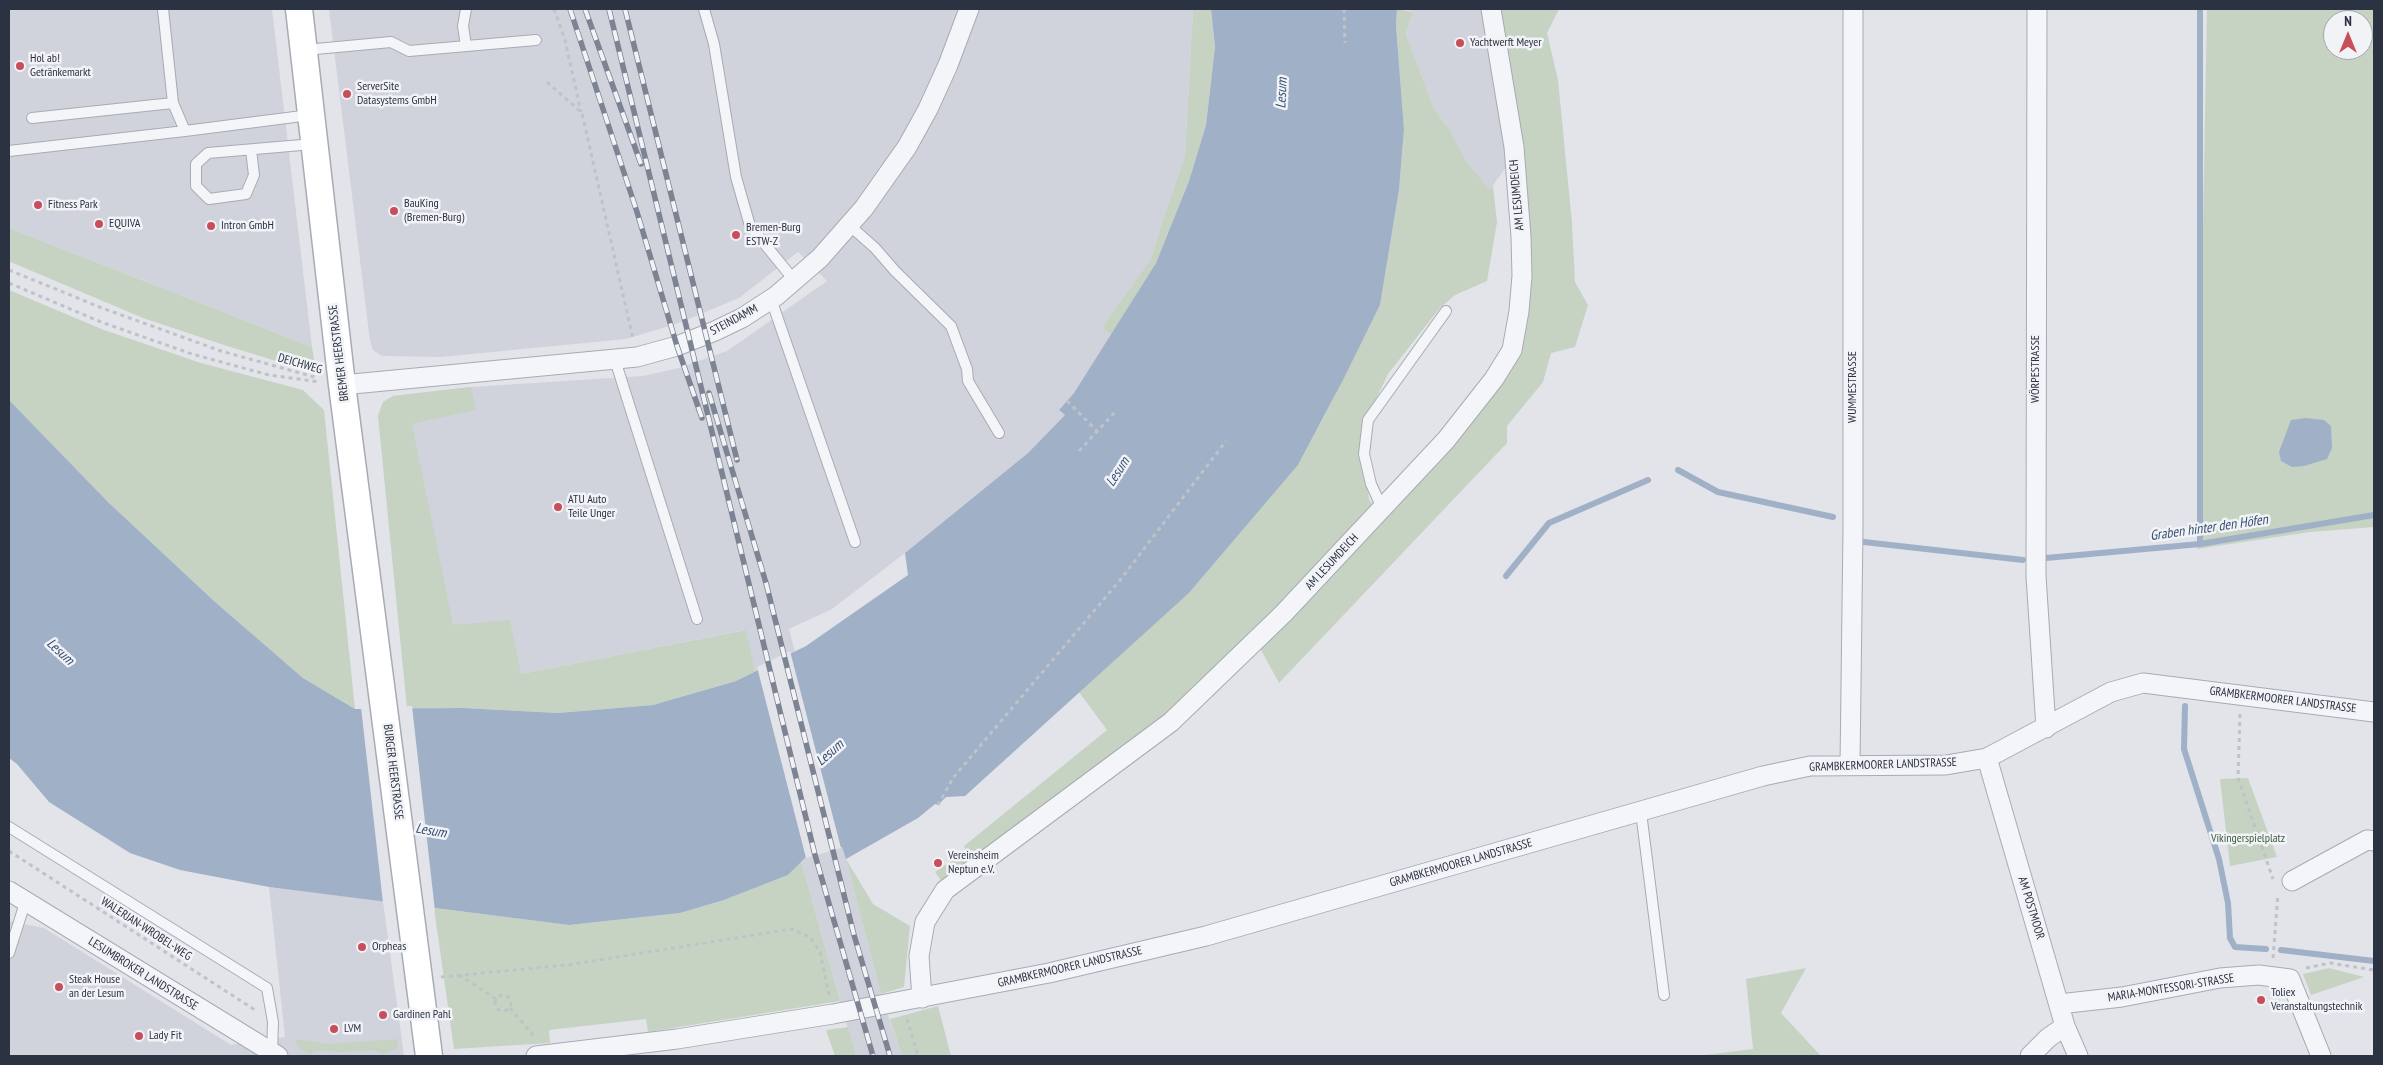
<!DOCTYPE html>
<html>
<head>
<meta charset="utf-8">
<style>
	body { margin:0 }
	#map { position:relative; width:2383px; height:1065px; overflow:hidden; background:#e2e4e9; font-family:"PT Sans Narrow",sans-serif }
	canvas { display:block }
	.frame { position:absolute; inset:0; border:10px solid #2b3241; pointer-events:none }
	.north { position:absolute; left:2323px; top:10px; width:50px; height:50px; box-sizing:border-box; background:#f1f3f7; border:1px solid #a2a6ae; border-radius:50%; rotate:0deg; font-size:14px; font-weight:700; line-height:20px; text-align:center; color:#2b3241 }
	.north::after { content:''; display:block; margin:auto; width:18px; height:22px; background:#c74e5a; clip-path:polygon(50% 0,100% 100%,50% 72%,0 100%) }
</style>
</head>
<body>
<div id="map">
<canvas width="2383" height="1065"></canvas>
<div class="frame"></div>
<div class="north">N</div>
</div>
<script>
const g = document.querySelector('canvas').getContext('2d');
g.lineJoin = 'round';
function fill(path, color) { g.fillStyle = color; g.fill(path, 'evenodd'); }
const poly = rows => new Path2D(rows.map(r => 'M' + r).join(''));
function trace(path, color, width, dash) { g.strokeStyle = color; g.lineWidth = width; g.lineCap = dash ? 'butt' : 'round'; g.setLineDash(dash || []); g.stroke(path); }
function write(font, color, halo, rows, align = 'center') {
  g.font = font + ' "PT Sans Narrow",sans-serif'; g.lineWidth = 5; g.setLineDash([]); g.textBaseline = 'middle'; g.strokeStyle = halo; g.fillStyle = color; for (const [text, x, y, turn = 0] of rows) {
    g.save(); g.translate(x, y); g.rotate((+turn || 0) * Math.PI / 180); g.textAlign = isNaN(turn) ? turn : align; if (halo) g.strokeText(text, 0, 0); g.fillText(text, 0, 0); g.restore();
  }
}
const built = poly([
	[9,9,272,9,312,347,9,228],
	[329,9,1193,9,1185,156,1161,225,1151,260,1102,328,1111,335,1074,393,1059,410,1065,415,1028,453,905,553,832,609,789,629,795,652,755,671,745,630,521,674,402,630,378,416,383,402,393,396,471,387,643,376,679,368,727,351,827,281,798,252,739,298,679,323,626,339,441,357,382,356,373,350,370,341],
	[1405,9,1484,9,1498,90,1506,167,1489,191,1465,159,1450,130,1434,109,1406,34,1413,12],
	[843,847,881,994,902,1056,856,1056,840,1001,801,861,806,857],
	[269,887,383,901,404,1056,9,1056,9,921,44,928,231,1045,285,1037]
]);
const green = poly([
	[1193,9,1211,9,1215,47,1206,125,1189,181,1156,263,1111,335,1102,328,1151,259,1161,225,1185,156],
	[1397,9,1413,12,1406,34,1434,109,1450,130,1465,159,1489,190,1493,186,1497,222,1487,281,1455,295,1439,309,1388,374,1365,422,1361,455,1369,499,1382,519,1519,352,1500,9,1559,9,1547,33,1558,80,1572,223,1575,282,1588,305,1575,347,1551,353,1543,382,1507,426,1507,443,1279,683,1261,650,1250,637,1174,708,943,883,935,872,966,851,964,846,1107,730,1079,692,1189,593,1298,465,1328,409,1380,305,1399,190,1404,129,1396,26],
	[2207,9,2374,9,2374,527,2310,532,2197,549],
	[2333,20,2363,20,2363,50,2333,50],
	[9,228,312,347,314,360,299,368,227,346,143,318,13,263,9,261],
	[9,290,104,330,201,363,303,390,324,410,355,709,303,678,214,601,108,502,9,400],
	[471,387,476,410,412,424,453,625,510,620,521,674,746,630,755,671,736,681,653,705,558,713,463,708,407,709,378,416,383,402,393,396],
	[2248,778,2277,857,2230,866,2220,779],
	[846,859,873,904,910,926,904,987,881,994],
	[801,861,840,1001,648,1032,646,1019,549,1030,550,1043,454,1049,434,908,569,925,680,913,724,900,788,875],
	[1806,968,1781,1013,1821,1056,1697,1056,1753,1049,1746,979],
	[2329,968,2364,977,2311,995,2303,974],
	[938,1006,951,1056,902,1056,890,1019],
	[848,1027,856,1056,835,1056,826,1030],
	[397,1039,398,1047,384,1055,373,1050,344,1052,315,1051,310,1055,298,1047,295,1039,329,1044]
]);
const water = poly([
	[1211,9,1397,9,1396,26,1404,129,1399,190,1380,305,1343,380,1298,465,1189,593,965,796,946,797,938,805,935,804,918,818,846,859,842,847,806,857,788,875,724,900,680,913,569,925,269,887,180,870,130,853,49,802,17,764,9,758,9,400,108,502,214,601,303,678,355,709,463,708,558,713,653,705,736,681,806,646,908,575,905,553,1028,453,1065,415,1059,410,1074,393,1156,263,1189,181,1206,125,1215,47],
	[2306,418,2324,420,2331,426,2332,448,2327,459,2304,466,2292,467,2281,461,2279,452,2291,420]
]);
const pier = poly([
	[790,651,841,848,806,858,757,667],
	[412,706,435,911,383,903,361,707]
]);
const stream = poly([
	[2200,9,2200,544],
	[1678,470,1718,492,1833,517],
	[1864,542,2023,560],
	[2046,558,2200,544,2374,515],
	[1506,576,1549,523,1648,480],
	[2185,706,2184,749,2219,859,2228,903,2230,938,2235,947,2266,949],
	[2281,950,2374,961]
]);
const path = poly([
	[554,9,565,40,581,112],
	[1344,9,1345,43],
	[547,82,582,113,633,339],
	[9,270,102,308,221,351,318,378],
	[9,283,101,322,192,354,269,375,320,382],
	[1067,401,1097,431],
	[1079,451,1116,411],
	[2240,714,2238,778,2273,879],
	[938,805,953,778,1121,579,1226,441],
	[9,851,255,1010],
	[2273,958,2278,894],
	[2306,968,2330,963,2374,970],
	[459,975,496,999],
	[441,977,568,965,791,929,810,937,820,952,829,995],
	'495 1003a8 8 0 1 1 16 0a8 8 0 1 1-16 0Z',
	[510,1008,535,1037],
	[907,1019,918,1056]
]);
const service = poly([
	[163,9,173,103,185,131,310,115],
	[704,9,714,44,736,177,750,226,794,280],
	[466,46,463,26,466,9],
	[305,50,391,42,409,51,536,40],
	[32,118,173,103],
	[251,150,254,175,246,194,209,199,196,186,196,164,208,153,313,144],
	[9,151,185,131],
	[849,225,875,248,895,271,951,326,967,369,968,381,999,433],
	[771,299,855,542],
	[615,360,697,619],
	[1382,508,1371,484,1364,454,1368,420,1446,311],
	[1641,812,1664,995],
	[9,827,267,988,273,1022,272,1054],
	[9,953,26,900]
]);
const minor = poly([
	[2037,9,2036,576,2046,728],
	[342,385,637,357,677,346,715,331,742,318,776,296,820,258,864,208,907,147,928,109,948,65,969,9],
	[1987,758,2065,1026,2078,1056],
	[1850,765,1853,529,1853,9],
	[2292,881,2367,840,2374,841],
	[9,891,278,1056],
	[922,998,919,956,925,922,945,890,1171,722,1283,614,1446,440,1494,379,1512,350,1519,311,1522,276,1521,237,1514,147,1491,9],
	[2059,1004,2122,997,2220,978,2259,975,2290,979,2321,1056],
	[536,1056,677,1039,833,1014,1049,973,1206,936,1763,776,1810,766,1946,765,1987,758,2111,692,2143,683,2374,712],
	[2030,1056,2048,1038,2065,1026]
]);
const secondary = poly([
	[299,9,342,385,429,1056]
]);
const rail = poly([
	[570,9,637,212,677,346,702,418],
	[585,9,641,164],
	[609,9,815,855,873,1056],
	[625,9,737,460],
	[709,393,766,583,854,935,890,1056]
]);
const markers = [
	[1460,43,5,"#c74e5a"],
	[20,66,5,"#c74e5a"],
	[347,94,5,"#c74e5a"],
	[38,205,5,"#c74e5a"],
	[394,211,5,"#c74e5a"],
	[99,224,5,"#c74e5a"],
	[211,226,5,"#c74e5a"],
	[736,235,5,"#c74e5a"],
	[558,507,5,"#c74e5a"],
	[938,863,5,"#c74e5a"],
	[362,947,5,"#c74e5a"],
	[59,987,5,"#c74e5a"],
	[2261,1000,5,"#c74e5a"],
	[383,1015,5,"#c74e5a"],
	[334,1029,5,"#c74e5a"],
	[139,1036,5,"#c74e5a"]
];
const poiNames = [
	["Yachtwerft Meyer",1470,43],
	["Hol ab!",30,59],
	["Getränkemarkt",30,73],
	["ServerSite",357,87],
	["Datasystems GmbH",357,101],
	["BauKing",404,204],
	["(Bremen-Burg)",404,218],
	["Fitness Park",48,205],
	["EQUIVA",109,224],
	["Intron GmbH",221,226],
	["Bremen-Burg",746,228],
	["ESTW-Z",746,242],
	["ATU Auto",568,500],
	["Teile Unger",568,514],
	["Vereinsheim",948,856],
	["Neptun e.V.",948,870],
	["Orpheas",372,947],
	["Steak House",69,980],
	["an der Lesum",69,994],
	["Toliex",2271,993],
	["Veranstaltungstechnik",2271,1007],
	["Gardinen Pahl",393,1015],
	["LVM",344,1029],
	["Lady Fit",149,1036]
];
const streetNames = [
	["AM LESUMDEICH",1517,195,-95],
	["STEINDAMM",734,320,-28],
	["BREMER HEERSTRASSE",339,353,-97],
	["DEICHWEG",300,364,16],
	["WÖRPESTRASSE",2036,369,-90],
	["WUMMESTRASSE",1853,387,-90],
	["AM LESUMDEICH",1332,562,-47],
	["GRAMBKERMOORER LANDSTRASSE",2283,700,7],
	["GRAMBKERMOORER LANDSTRASSE",1883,765,-2],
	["BURGER HEERSTRASSE",393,772,83],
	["GRAMBKERMOORER LANDSTRASSE",1461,863,-16],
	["AM POSTMOOR",2031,908,73],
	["WALERJAN-WROBEL-WEG",146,929,33],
	["GRAMBKERMOORER LANDSTRASSE",1070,967,-13],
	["LESUMBROKER LANDSTRASSE",143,974,32],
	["MARIA-MONTESSORI-STRASSE",2171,988,-9]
];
const parkNames = [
	["Vikingerspielplatz",2248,839]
];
const waterNames = [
	["Lesum",1282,93,-87],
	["Lesum",1118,472,-57],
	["Graben hinter den Höfen",2209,528,-8],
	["Lesum",60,652,43],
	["Lesum",830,753,-41],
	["Lesum",431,831,10]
];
fill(built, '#d0d3db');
fill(green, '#c6d3c3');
fill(water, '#9fb0c7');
fill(pier, '#e2e4e9');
trace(stream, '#9fb0c7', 6);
trace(service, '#a7abb3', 12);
trace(minor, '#a7abb3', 21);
trace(secondary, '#a7abb3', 29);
trace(path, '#c0c2c8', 3, [4, 4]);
trace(service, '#f4f5f8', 10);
trace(minor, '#f4f5f8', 19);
trace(secondary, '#fff', 26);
trace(rail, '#7c8392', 5.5);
trace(rail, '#f1f3f7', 4, [11]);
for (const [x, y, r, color] of markers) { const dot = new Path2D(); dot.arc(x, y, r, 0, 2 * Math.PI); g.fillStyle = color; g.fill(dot); trace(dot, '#f1f3f7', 2); }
write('12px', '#2b3241', '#f1f3f7', poiNames, 'left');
write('12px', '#2b3241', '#f1f3f7', streetNames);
write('12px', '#3d5b39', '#f1f3f7', parkNames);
write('italic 14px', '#374e72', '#f1f3f7', waterNames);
</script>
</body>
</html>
